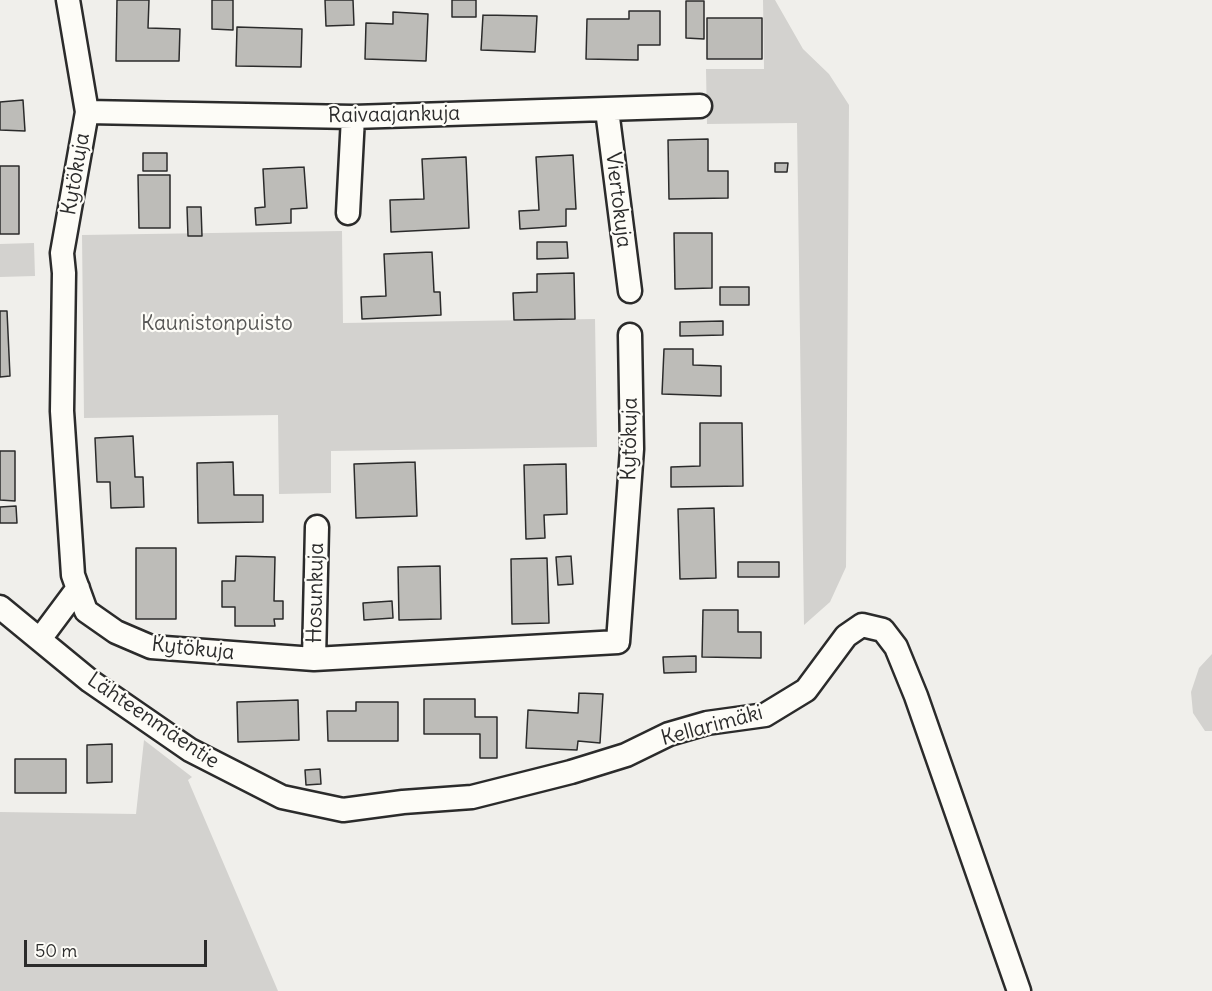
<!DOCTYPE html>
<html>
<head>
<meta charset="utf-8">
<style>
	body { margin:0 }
	#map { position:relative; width:1212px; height:991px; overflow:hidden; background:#f0efeb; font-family:Delius,sans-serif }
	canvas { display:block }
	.scale { position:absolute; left:24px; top:940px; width:183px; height:27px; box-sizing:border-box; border:3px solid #2b2b2b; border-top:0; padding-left:8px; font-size:18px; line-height:21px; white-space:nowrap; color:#2b2b2b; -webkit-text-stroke:4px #fdfcf7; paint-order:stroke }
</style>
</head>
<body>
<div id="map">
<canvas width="1212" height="991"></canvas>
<div class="scale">50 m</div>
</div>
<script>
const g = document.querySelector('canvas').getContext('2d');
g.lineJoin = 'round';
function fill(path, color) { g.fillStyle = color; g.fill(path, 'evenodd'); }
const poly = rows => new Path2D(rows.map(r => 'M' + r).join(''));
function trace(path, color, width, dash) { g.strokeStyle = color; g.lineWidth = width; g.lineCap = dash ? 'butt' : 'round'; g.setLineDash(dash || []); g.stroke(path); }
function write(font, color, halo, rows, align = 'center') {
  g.font = font + ' Delius,sans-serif'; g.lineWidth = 4.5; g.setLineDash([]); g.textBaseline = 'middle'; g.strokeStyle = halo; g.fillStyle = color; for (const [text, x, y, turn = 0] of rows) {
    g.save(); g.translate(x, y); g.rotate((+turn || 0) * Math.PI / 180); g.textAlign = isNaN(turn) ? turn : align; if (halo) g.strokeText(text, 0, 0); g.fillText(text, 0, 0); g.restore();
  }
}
const green = poly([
	[763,0,775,0,803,49,829,74,849,105,846,567,830,602,804,625,797,123,707,124,706,69,764,69],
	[342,231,343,323,595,319,597,447,331,451,331,493,279,494,278,415,84,418,82,235],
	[34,243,35,276,0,277,0,244],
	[1212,654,1212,731,1205,731,1193,713,1191,692,1199,668],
	[144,740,192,777,188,780,278,991,0,991,0,812,136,814]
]);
const building = poly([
	[117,0,149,0,148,28,180,29,179,61,116,61,117,0],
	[212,0,233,0,233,30,212,29,212,0],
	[325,0,353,0,354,25,326,26,325,0],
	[452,0,476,0,476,17,452,17,452,0],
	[686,1,704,1,704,39,686,38,686,1],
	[629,11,660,11,660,45,638,45,638,60,586,59,587,19,629,19,629,11],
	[393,12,428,14,426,61,365,59,366,23,393,24,393,12],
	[483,15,537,16,535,52,481,50,483,15],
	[707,18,762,18,762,59,707,59,707,18],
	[237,27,302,29,301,67,236,66,237,27],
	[23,100,25,131,0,130,0,102,23,100],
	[708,139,708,171,728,171,728,198,669,199,668,140,708,139],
	[143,153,167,153,167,171,143,171,143,153],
	[573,155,576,209,566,209,566,226,520,229,519,211,539,210,536,157,573,155],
	[466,157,469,228,391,232,390,200,424,199,422,159,466,157],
	[775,163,788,163,787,172,775,172,775,163],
	[0,166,19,166,19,234,0,234,0,166],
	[304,167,307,208,291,209,291,223,256,225,255,208,265,207,263,169,304,167],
	[138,175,170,175,170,228,139,228,138,175],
	[187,207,201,207,202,236,188,236,187,207],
	[674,233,712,233,712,288,675,289,674,233],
	[537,242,567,242,568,258,537,259,537,242],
	[432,252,434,292,440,292,441,315,362,319,361,297,386,296,384,254,432,252],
	[574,273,575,319,514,320,513,293,537,292,537,274,574,273],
	[720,287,749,287,749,305,720,305,720,287],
	[0,311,7,311,10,376,0,377,0,311],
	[723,321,723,335,680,336,680,322,723,321],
	[664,349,693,349,693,365,721,366,721,396,662,394,664,349],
	[700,423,742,423,743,486,671,487,671,467,700,466,700,423],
	[133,436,135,477,143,477,144,507,111,508,110,482,97,482,95,438,133,436],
	[0,451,15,451,15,501,0,500,0,451],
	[233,462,234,495,263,495,263,522,198,523,197,463,233,462],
	[415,462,417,516,356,518,354,464,415,462],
	[566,464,567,514,544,515,545,538,526,539,524,465,566,464],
	[16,506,17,523,0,523,0,507,16,506],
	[714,508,716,578,680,579,678,509,714,508],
	[136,548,176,548,176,619,136,619,136,548],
	[236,556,275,557,274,601,283,601,283,619,274,619,275,626,235,626,235,607,222,607,222,581,235,581,236,556],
	[571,556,573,584,558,585,556,557,571,556],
	[547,558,549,623,512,624,511,559,547,558],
	[738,562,779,562,779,577,738,577,738,562],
	[440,566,441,619,399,620,398,567,440,566],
	[392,601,393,618,364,620,363,603,392,601],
	[703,610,738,610,738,632,761,632,761,658,702,657,703,610],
	[696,656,696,672,664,673,663,657,696,656],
	[579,693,603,694,600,743,578,741,577,750,526,748,528,710,578,713,579,693],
	[424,699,475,699,475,717,497,717,497,758,480,758,480,734,424,734,424,699],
	[298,700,299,740,238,742,237,702,298,700],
	[356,702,398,702,398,741,328,741,327,711,356,711,356,702],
	[112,744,112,782,87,783,87,745,112,744],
	[15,759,66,759,66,793,15,793,15,759],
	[320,769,321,784,306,785,305,770,320,769]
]);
const minor = poly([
	[68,0,87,112,62,253,64,273,62,411,73,575,86,611,116,632,151,647,314,659,618,642,632,449,630,335],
	[607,110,630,291],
	[87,112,353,117,700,106],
	[348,213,353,117],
	[0,607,90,681,190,750,282,797,343,810,403,802,472,797,571,772,626,755,669,734,707,723,765,715,806,690,846,636,862,625,883,630,896,647,916,696,1019,991],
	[40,639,78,588],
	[314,659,317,527]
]);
const streetNames = [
	["Raivaajankuja",394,115,-1],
	["Kytökuja",76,174,-80],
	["Viertokuja",618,200,83],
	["Kytökuja",630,439,-89],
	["Hosunkuja",316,593,-89],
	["Kytökuja",193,649,6],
	["Lähteenmäentie",153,721,34],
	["Kellarimäki",712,726,-15]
];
const parkNames = [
	["Kaunistonpuisto",217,324]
];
fill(green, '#d3d2cf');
fill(building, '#bdbcb8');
trace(building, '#2b2b2b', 1.5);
trace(minor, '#2b2b2b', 27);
trace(minor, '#fdfcf7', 22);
write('21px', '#2b2b2b', '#fdfcf7', streetNames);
write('21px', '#555554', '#fdfcf7', parkNames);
</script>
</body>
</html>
